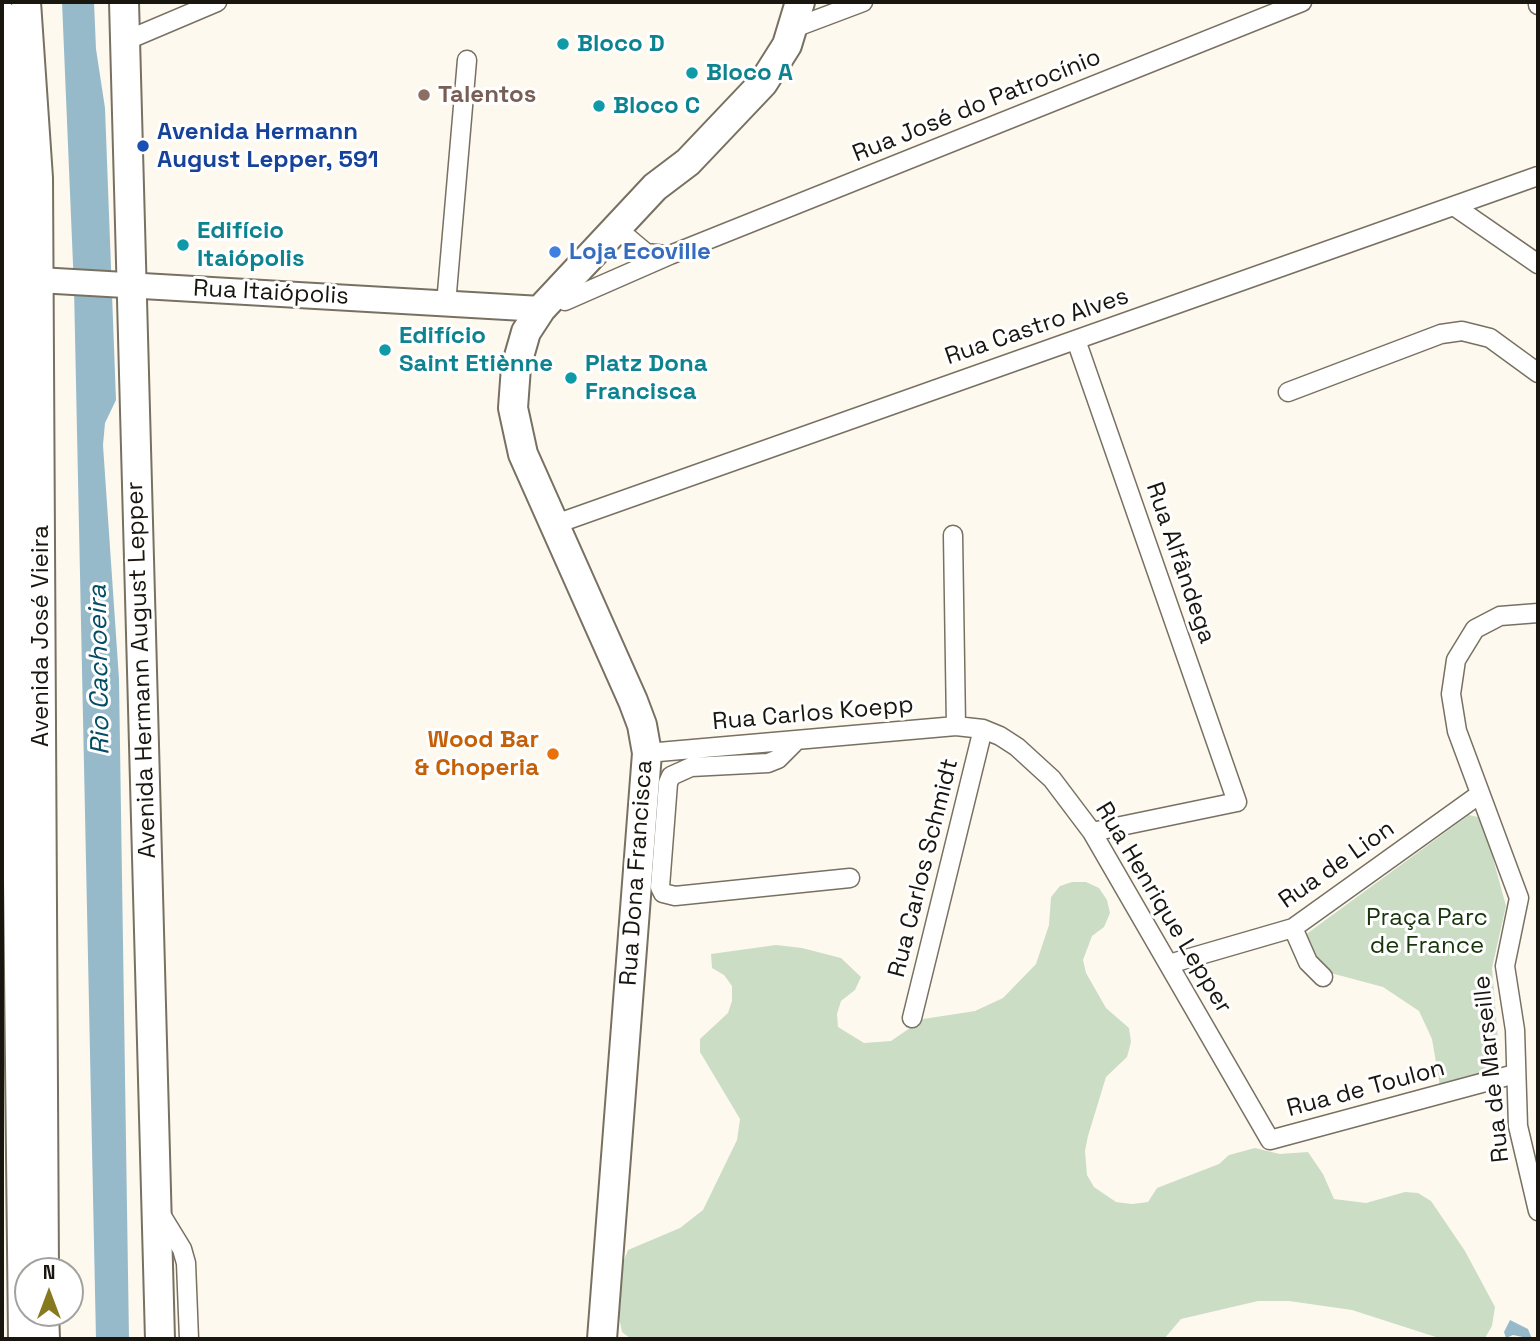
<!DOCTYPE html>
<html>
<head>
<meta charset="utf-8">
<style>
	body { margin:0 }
	#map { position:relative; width:1540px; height:1341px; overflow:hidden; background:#fef9ef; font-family:"Space Grotesk",sans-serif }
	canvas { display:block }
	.frame { position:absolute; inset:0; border:4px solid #191610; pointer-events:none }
	.north { position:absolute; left:14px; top:1257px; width:70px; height:70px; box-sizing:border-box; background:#fff; border:2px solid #a3a29f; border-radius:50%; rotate:0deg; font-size:19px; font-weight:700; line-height:28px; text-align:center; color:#191610 }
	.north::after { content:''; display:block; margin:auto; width:24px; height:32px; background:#87791e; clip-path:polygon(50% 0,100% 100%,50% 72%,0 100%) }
</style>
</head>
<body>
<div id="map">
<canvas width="1540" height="1341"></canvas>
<div class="frame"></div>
<div class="north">N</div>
</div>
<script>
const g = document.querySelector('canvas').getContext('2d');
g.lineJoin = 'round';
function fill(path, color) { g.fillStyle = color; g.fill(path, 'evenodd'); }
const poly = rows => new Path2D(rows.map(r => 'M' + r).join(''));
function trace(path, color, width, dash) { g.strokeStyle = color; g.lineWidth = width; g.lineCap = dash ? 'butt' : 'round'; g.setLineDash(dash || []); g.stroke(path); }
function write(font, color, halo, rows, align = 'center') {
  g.font = font + ' "Space Grotesk",sans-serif'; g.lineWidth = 6; g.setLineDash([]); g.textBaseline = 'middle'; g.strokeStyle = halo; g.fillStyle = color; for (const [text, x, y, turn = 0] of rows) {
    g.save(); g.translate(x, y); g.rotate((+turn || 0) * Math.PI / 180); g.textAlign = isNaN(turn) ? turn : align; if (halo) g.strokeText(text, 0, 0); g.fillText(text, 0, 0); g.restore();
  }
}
const green = poly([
	[1469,815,1482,818,1506,906,1492,968,1501,1075,1441,1092,1432,1039,1419,1011,1383,987,1327,972,1320,966,1305,935],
	[1072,882,1086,882,1099,888,1107,900,1110,913,1104,927,1092,936,1083,960,1086,973,1106,1008,1129,1028,1131,1042,1127,1057,1106,1077,1088,1136,1085,1151,1087,1175,1094,1187,1116,1202,1132,1204,1148,1202,1157,1188,1219,1164,1229,1155,1255,1148,1280,1154,1308,1152,1323,1174,1334,1199,1366,1203,1405,1192,1418,1193,1431,1201,1465,1251,1495,1307,1492,1326,1485,1338,1442,1339,1352,1310,1289,1301,1258,1301,1181,1319,1164,1339,631,1339,622,1332,619,1317,623,1263,628,1250,680,1228,703,1210,737,1140,740,1119,700,1052,700,1039,728,1013,732,1001,732,986,724,975,712,968,711,954,776,945,802,948,841,958,861,977,855,990,841,1001,837,1014,838,1027,864,1043,891,1041,923,1019,975,1011,1003,998,1036,964,1049,925,1051,897,1060,886]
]);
const water = poly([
	[62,2,94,2,96,49,105,108,116,400,105,423,103,445,119,679,129,1339,96,1339,74,288],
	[1510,1320,1528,1329,1532,1339,1513,1335,1506,1338,1504,1332]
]);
const minor = poly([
	[1538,2,1538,5],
	[794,28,863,2],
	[125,41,217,2],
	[1454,206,1538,264],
	[627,237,646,253,667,255],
	[565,301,670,255,1302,2],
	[446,304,467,60],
	[1076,340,1237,802,1092,832],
	[1288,392,1441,334,1462,331,1490,338,1538,373],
	[553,525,1538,176],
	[953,535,956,726],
	[1538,613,1500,616,1475,629,1456,660,1451,694,1457,731,1519,898,1505,966,1515,1030,1518,1126,1538,1211],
	[796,741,778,759,768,763,691,767,671,776,668,783,660,887,663,893,675,896,850,878],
	[647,753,956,726,983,729,1000,736,1017,747,1052,779,1092,832,1270,1140,1515,1074],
	[1293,928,1308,962,1323,977],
	[1169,964,1293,928,1480,794],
	[912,1018,983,729],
	[160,1213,182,1249,186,1263,189,1339]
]);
const secondary = poly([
	[21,279,541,309]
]);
const primary = poly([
	[26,2,38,178,44,1271],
	[124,2,160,1339],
	[2,15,10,144,23,1339],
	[44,1313,45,1339],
	[602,1339,647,753,642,725,633,701,523,454,513,408,516,367,526,332,541,309,655,187,688,162,763,83,787,45,800,2]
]);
const markers = [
	[563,44,7,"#0f9aa8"],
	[692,73,7,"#0f9aa8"],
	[424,95,7,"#8d6e63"],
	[599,106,7,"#0f9aa8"],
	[143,146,7,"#1a4fb4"],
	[183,245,7,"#0f9aa8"],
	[555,252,7,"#3f7fe0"],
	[385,350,7,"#0f9aa8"],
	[571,378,7,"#0f9aa8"],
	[553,754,7,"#e8710a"]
];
const cultureNames = [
	["Bloco D",577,44],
	["Bloco A",706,73],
	["Bloco C",613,106],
	["Edifício",197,231],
	["Itaiópolis",197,259],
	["Edifício",399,336],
	["Saint Etiènne",399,364],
	["Platz Dona",585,364],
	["Francisca",585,392]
];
const educationNames = [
	["Talentos",438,95]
];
const streetNames = [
	["Rua José do Patrocínio",977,106,-22],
	["Rua Itaiópolis",271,293,3],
	["Rua Castro Alves",1037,327,-19],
	["Rua Alfândega",1180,563,71],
	["Avenida José Vieira",41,636,-90],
	["Avenida Hermann August Lepper",142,670,-92],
	["Rua Carlos Koepp",813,714,-5],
	["Rua de Lion",1337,865,-35],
	["Rua Carlos Schmidt",924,868,-76],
	["Rua Dona Francisca",637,873,-86],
	["Rua Henrique Lepper",1163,908,59],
	["Rua de Marseille",1492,1069,-96],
	["Rua de Toulon",1366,1089,-15]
];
const transitNames = [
	["Avenida Hermann",157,132],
	["August Lepper, 591",157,160]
];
const shopNames = [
	["Loja Ecoville",569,252]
];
const foodNames = [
	["Wood Bar",539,740],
	["& Choperia",539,768]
];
const parkNames = [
	["Praça Parc",1427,918],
	["de France",1427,946]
];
const waterNames = [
	["Rio Cachoeira",100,670,-91]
];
fill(green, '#cbddc5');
fill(water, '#97bacb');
trace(minor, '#787162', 21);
trace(secondary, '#787162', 28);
trace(primary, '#787162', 32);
trace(minor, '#fff', 18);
trace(secondary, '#fff', 24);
trace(primary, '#fff', 28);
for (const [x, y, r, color] of markers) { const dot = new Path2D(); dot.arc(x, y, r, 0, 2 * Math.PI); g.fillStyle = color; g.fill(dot); trace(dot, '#fff', 2.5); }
write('bold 24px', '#0d838f', '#fff', cultureNames, 'left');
write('bold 24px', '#785e54', '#fff', educationNames, 'left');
write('24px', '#191610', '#fff', streetNames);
write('bold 24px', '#164399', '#fff', transitNames, 'left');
write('bold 24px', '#366cbe', '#fff', shopNames, 'left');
write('bold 24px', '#c56008', '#fff', foodNames, 'right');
write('24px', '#17340a', '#fff', parkNames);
write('italic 26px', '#024d64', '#fff', waterNames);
</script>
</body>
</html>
